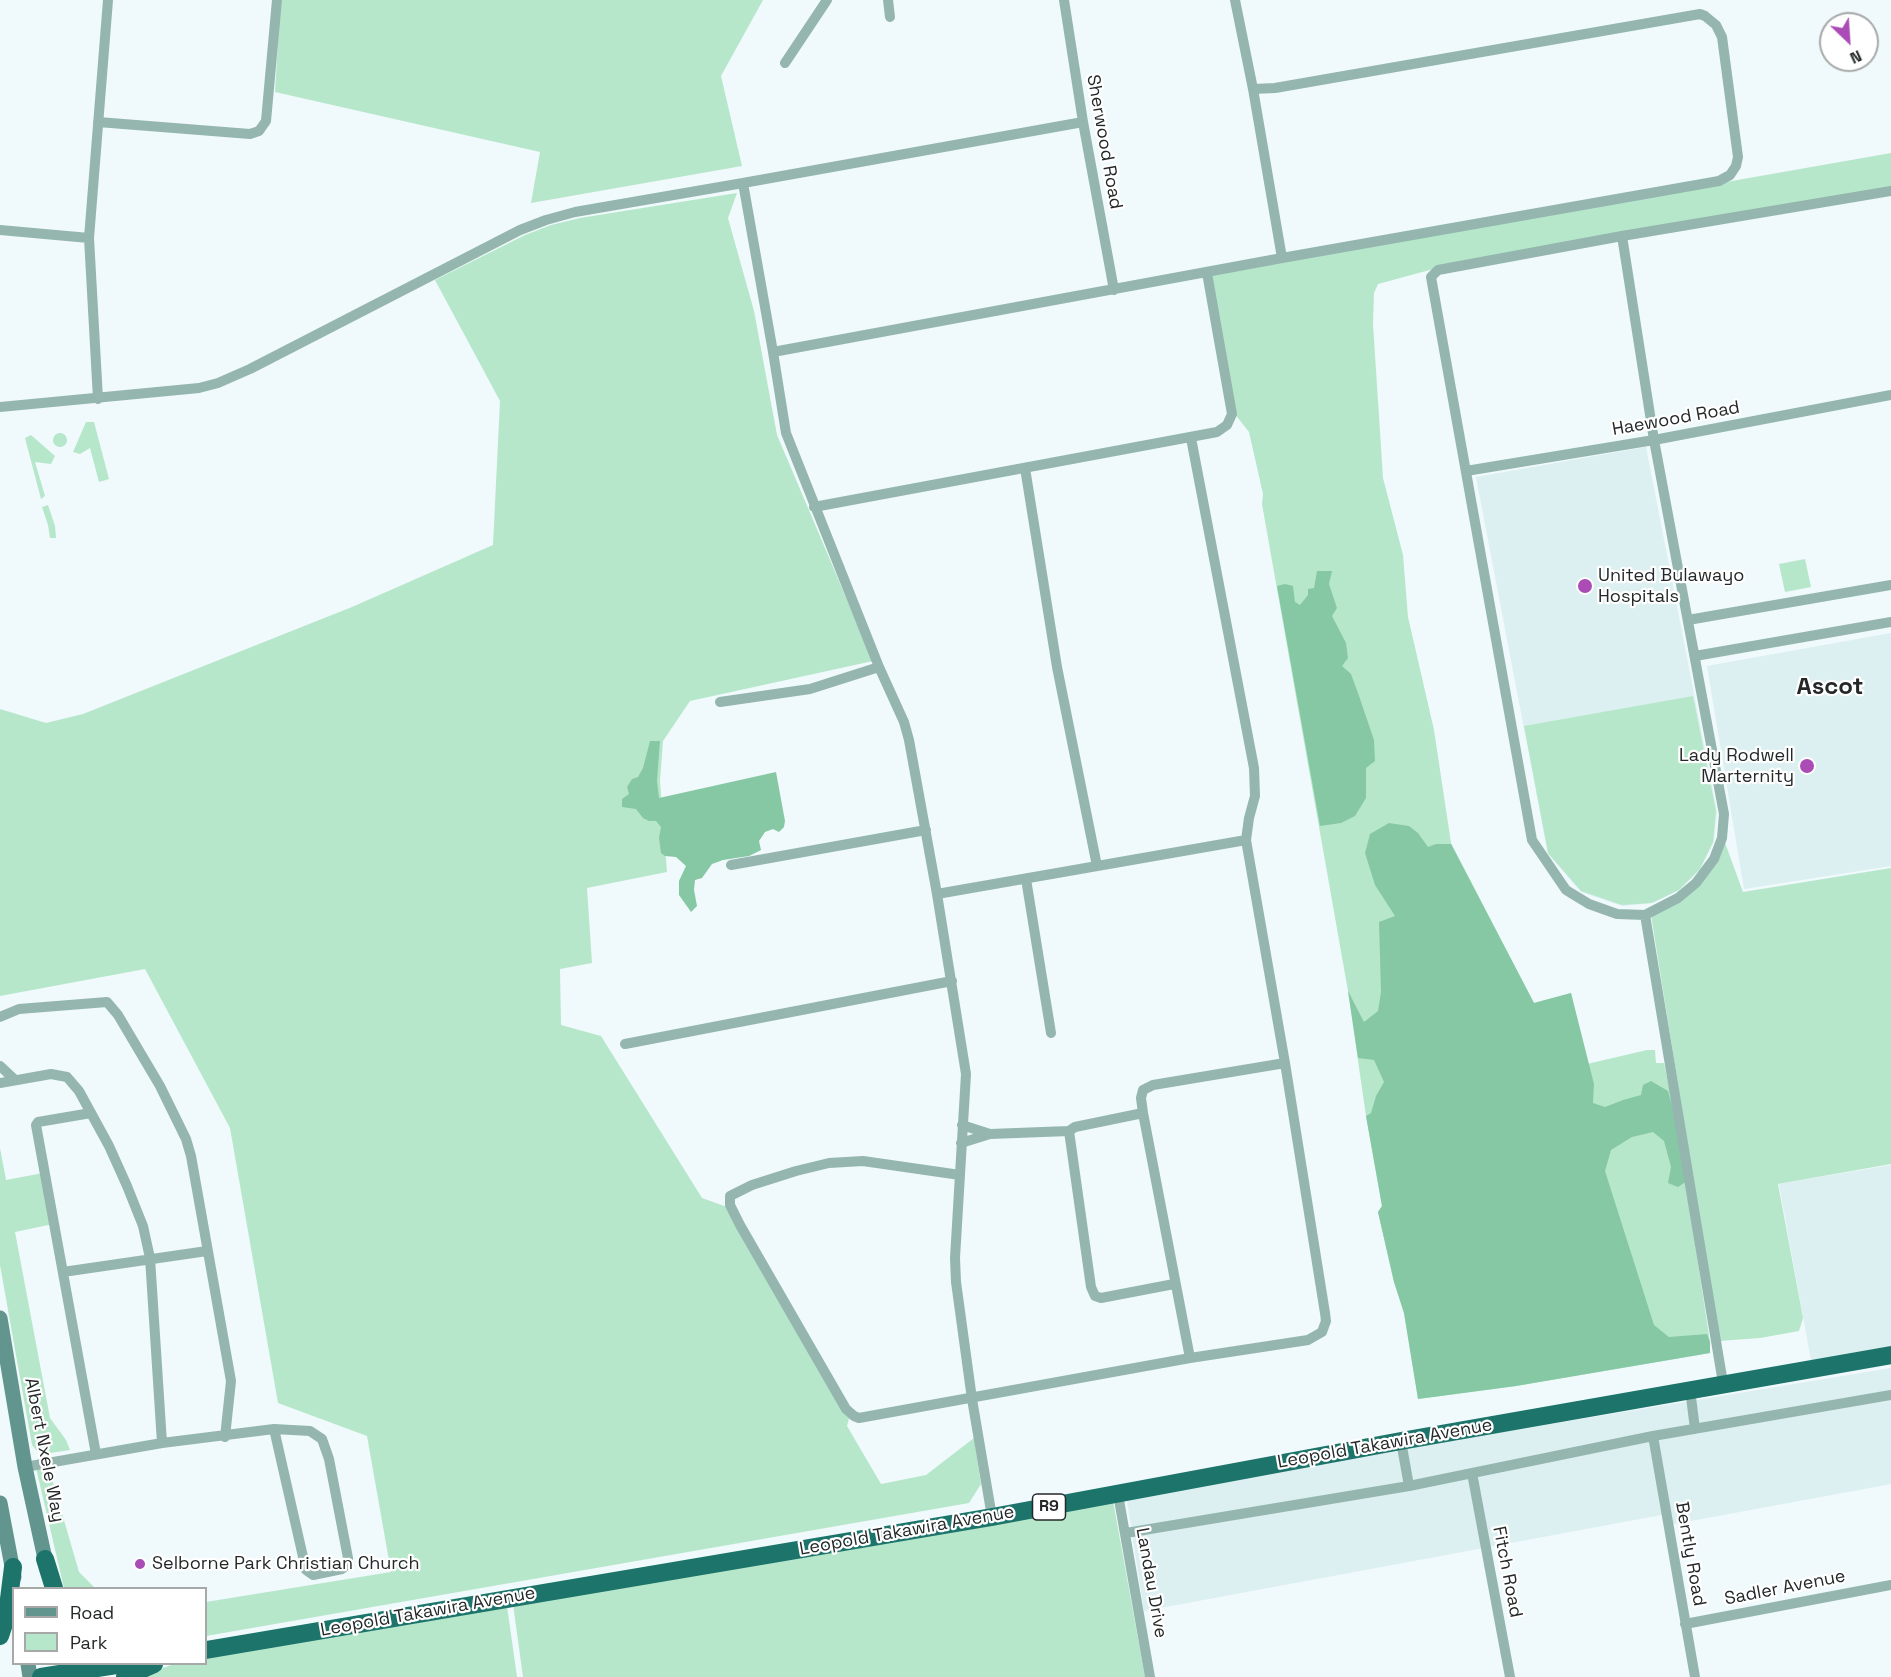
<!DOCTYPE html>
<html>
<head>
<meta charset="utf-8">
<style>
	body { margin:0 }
	#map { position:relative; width:1891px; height:1677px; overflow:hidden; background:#f0f9fb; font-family:"Space Grotesk",sans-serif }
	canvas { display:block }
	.legend { position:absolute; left:12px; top:1587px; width:195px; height:78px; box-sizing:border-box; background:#fff; border:2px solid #a7a9a9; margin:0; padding:8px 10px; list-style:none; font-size:18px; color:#242828 }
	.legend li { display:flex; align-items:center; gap:12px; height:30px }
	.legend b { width:30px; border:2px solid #a7a9a9 }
	.north { position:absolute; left:1819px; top:12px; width:60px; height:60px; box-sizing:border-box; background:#fff; border:2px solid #a7a9a9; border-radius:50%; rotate:155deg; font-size:16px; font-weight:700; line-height:24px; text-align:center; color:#242828 }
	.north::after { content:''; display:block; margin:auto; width:21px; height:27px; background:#ab4cb6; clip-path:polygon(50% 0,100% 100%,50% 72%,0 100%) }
</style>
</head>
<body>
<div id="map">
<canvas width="1891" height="1677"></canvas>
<ul class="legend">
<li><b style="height:8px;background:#61958d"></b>Road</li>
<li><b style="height:16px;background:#b6e7cb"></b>Park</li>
</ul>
<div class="north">N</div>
</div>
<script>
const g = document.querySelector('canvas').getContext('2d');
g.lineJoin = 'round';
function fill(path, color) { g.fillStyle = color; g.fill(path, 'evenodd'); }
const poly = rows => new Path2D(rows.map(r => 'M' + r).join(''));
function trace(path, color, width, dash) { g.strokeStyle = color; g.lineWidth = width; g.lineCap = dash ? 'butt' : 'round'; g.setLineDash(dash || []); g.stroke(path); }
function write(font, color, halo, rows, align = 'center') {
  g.font = font + ' "Space Grotesk",sans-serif'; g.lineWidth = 4.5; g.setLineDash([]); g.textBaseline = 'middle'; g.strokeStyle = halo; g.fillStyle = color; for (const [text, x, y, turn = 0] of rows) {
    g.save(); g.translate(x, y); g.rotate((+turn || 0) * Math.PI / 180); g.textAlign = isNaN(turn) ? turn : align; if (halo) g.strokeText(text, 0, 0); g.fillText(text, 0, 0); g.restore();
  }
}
const built = poly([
	[1646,447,1717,812,1714,842,1700,869,1679,890,1652,903,1622,906,1581,892,1548,854,1476,477],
	[1891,633,1891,866,1744,889,1707,666],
	[1891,1165,1891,1352,1812,1366,1779,1184],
	[1891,1368,1891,1484,1669,1525,1667,1514,1144,1611,1126,1494]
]);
const green = poly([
	[282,0,763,0,721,76,742,166,531,203,540,152,275,92,280,9],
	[1891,153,1891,188,1437,268,1378,284,1374,293,1373,324,1383,478,1403,555,1408,617,1434,730,1451,843,1534,1003,1571,993,1587,1064,1647,1050,1655,1050,1656,1063,1664,1063,1677,1125,1710,1342,1710,1353,1516,1386,1418,1399,1404,1313,1394,1282,1378,1212,1382,1206,1366,1116,1348,991,1262,504,1263,494,1249,432,1234,413,1212,275,1385,242],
	[737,193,728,218,754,311,777,435,873,661,690,701,663,741,660,781,667,872,587,888,592,963,560,969,561,1025,601,1036,702,1198,727,1207,850,1415,847,1426,881,1484,926,1475,974,1438,981,1484,969,1503,206,1636,206,1602,391,1572,367,1436,278,1403,230,1128,145,969,0,996,0,709,46,723,83,714,352,607,493,545,500,401,435,280,525,235,551,225,580,218],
	[86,422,94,422,109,479,99,482,90,448,80,454,73,452],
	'53 440a7 7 0 1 1 14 0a7 7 0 1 1-14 0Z',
	[31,435,55,456,51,464,35,462,45,496,41,499,25,438],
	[48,505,55,526,56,538,50,538,48,525,42,507],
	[1805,559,1811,587,1785,592,1779,564],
	[1693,696,1716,811,1713,842,1700,869,1679,890,1652,903,1622,905,1581,891,1548,853,1524,726],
	[1724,840,1743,892,1891,868,1891,1164,1778,1184,1803,1318,1799,1331,1760,1338,1719,1341,1651,915,1679,901],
	[0,1148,6,1180,43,1173,53,1224,15,1232,50,1418,66,1440,70,1450,44,1454,37,1451,32,1445,0,1265],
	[48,1465,79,1572,95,1588,64,1588,36,1468],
	[1113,1501,1145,1677,523,1677,513,1604],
	[507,1606,517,1677,138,1677,174,1664,206,1664,206,1658]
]);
const forest = poly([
	[1317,571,1332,571,1329,584,1337,608,1332,616,1346,643,1348,658,1342,666,1351,674,1358,693,1374,740,1375,761,1366,768,1366,798,1355,816,1341,823,1320,826,1277,586,1285,584,1293,586,1295,602,1300,605,1308,595,1308,589,1314,588],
	[650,741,660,741,657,781,659,798,776,772,785,821,784,827,779,832,773,829,765,832,759,841,761,850,749,856,723,860,712,864,702,878,695,880,694,890,697,906,691,912,679,895,679,881,686,866,676,857,665,856,661,853,659,838,661,827,656,821,649,821,643,818,636,809,622,807,622,799,629,794,627,787,632,779,638,777,643,768],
	[1389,823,1409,826,1418,833,1428,847,1436,844,1451,844,1534,1003,1571,993,1594,1084,1593,1103,1605,1107,1623,1100,1641,1095,1643,1085,1651,1081,1668,1091,1677,1125,1687,1181,1678,1187,1668,1183,1671,1167,1664,1141,1653,1132,1632,1137,1611,1150,1605,1171,1654,1325,1669,1337,1707,1334,1710,1342,1710,1353,1516,1386,1418,1399,1404,1313,1394,1282,1378,1212,1382,1206,1366,1116,1371,1113,1376,1096,1384,1082,1374,1060,1358,1058,1348,991,1364,1022,1378,1011,1381,992,1379,922,1395,916,1375,885,1365,853,1370,834]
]);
const minor = poly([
	[888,0,890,17],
	[1064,0,1083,122,1114,290],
	[1235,0,1253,89,1282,258],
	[785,63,827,0],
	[98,122,250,134,259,131,266,121,277,0],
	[1083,122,743,183,773,352,1282,258,1719,181,1730,175,1736,166,1738,157,1722,37,1716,25,1705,16,1700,14,1275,88,1253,89],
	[0,230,89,238],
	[1622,236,1654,440,1724,814,1722,838,1714,859,1696,883,1678,898,1645,915,1617,914,1589,904,1566,890,1532,840,1431,277,1438,270,1622,236,1891,191],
	[773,352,786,433,879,667,904,722,909,740,937,894,966,1074,955,1258,956,1282,972,1399,992,1517],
	[98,399,89,238,108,0],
	[0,407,199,388,218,383,250,369,520,230,546,220,575,212,743,183],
	[1025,468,1057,667,1097,866],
	[1466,471,1654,440,1891,395],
	[814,507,1217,432,1227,425,1232,414,1207,273],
	[1688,620,1891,585],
	[1695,656,1891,622],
	[720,702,810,689,879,667],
	[731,865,926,830],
	[1026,879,1051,1033],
	[937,894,1246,840],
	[1645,915,1723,1383],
	[0,1017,19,1009,107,1002,118,1015,160,1086,186,1139,191,1156,231,1381,225,1437],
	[625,1044,952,981],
	[0,1066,15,1080],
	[0,1083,51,1074,67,1077,79,1091,109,1146,127,1186,143,1226,150,1258,162,1443],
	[91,1113,38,1122,36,1125,96,1454],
	[1143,1113,1075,1127,1069,1131,1091,1287,1095,1296,1101,1298,1174,1284],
	[962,1125,990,1134],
	[961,1143,990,1134,1069,1131],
	[960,1175,863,1161,829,1163,796,1171,752,1185,730,1196,730,1205,740,1225,846,1409,854,1416,859,1418,1190,1358,1308,1340,1322,1332,1326,1321,1325,1313,1285,1063,1246,840,1249,818,1255,796,1254,768,1191,438],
	[63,1272,207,1251],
	[1190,1358,1143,1113,1141,1098,1143,1090,1153,1085,1285,1063],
	[1690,1389,1695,1429],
	[1653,1436,1695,1677],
	[1401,1441,1409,1486],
	[25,1467,162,1443,274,1429,310,1431,322,1439,329,1459,348,1558,348,1563,342,1569,313,1575,306,1570,274,1429],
	[1472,1473,1510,1677],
	[1118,1494,1150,1677],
	[1126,1533,1409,1486,1653,1436,1891,1395],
	[1685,1624,1891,1585]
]);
const secondary = poly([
	[0,1318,25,1467,47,1568],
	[0,1503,14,1577],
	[28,1664,30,1677]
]);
const trunk = poly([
	[45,1559,54,1588],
	[0,1636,7,1615,13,1567],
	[206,1650,992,1517,1401,1441,1891,1355],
	[41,1677,123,1664],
	[125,1677,154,1664]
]);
const markers = [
	[1585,586,8,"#ab4cb6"],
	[1807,766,8,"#ab4cb6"],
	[140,1564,6,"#ab4cb6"]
];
const shields = [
	[1049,1507,33]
];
const shieldNames = [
	["R9",1049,1507]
];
const streetNames = [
	["Sherwood Road",1104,142,80],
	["Haewood Road",1676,419,-10],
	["Leopold Takawira Avenue",1385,1444,-10],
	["Albert Nxele Way",44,1450,79],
	["Leopold Takawira Avenue",907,1531,-10],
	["Bently Road",1690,1554,80],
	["Fitch Road",1507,1572,79],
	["Landau Drive",1151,1583,80],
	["Sadler Avenue",1785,1588,-11],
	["Leopold Takawira Avenue",428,1612,-10]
];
const poiNames = [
	["United Bulawayo",1598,576],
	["Hospitals",1598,597],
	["Lady Rodwell",1794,756,"right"],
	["Marternity",1794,777,"right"],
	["Selborne Park Christian Church",152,1564]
];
const districtNames = [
	["Ascot",1830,687]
];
fill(built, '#dceff1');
fill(green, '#b6e7cb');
fill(forest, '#87c8a4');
trace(minor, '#94b6af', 10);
trace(secondary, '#61958d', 15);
trace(trunk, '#1c746a', 18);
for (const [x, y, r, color] of markers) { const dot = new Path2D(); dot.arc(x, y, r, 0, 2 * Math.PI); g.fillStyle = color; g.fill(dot); trace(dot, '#fff', 2); }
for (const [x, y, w] of shields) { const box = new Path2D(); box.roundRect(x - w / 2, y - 13, w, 26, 4.5); g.fillStyle = '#fff'; g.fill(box); trace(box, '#242828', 1.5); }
write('bold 16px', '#242828', null, shieldNames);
write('18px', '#242828', '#fff', streetNames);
write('18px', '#242828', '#fff', poiNames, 'left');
write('bold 24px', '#242828', '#fff', districtNames);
</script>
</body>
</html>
